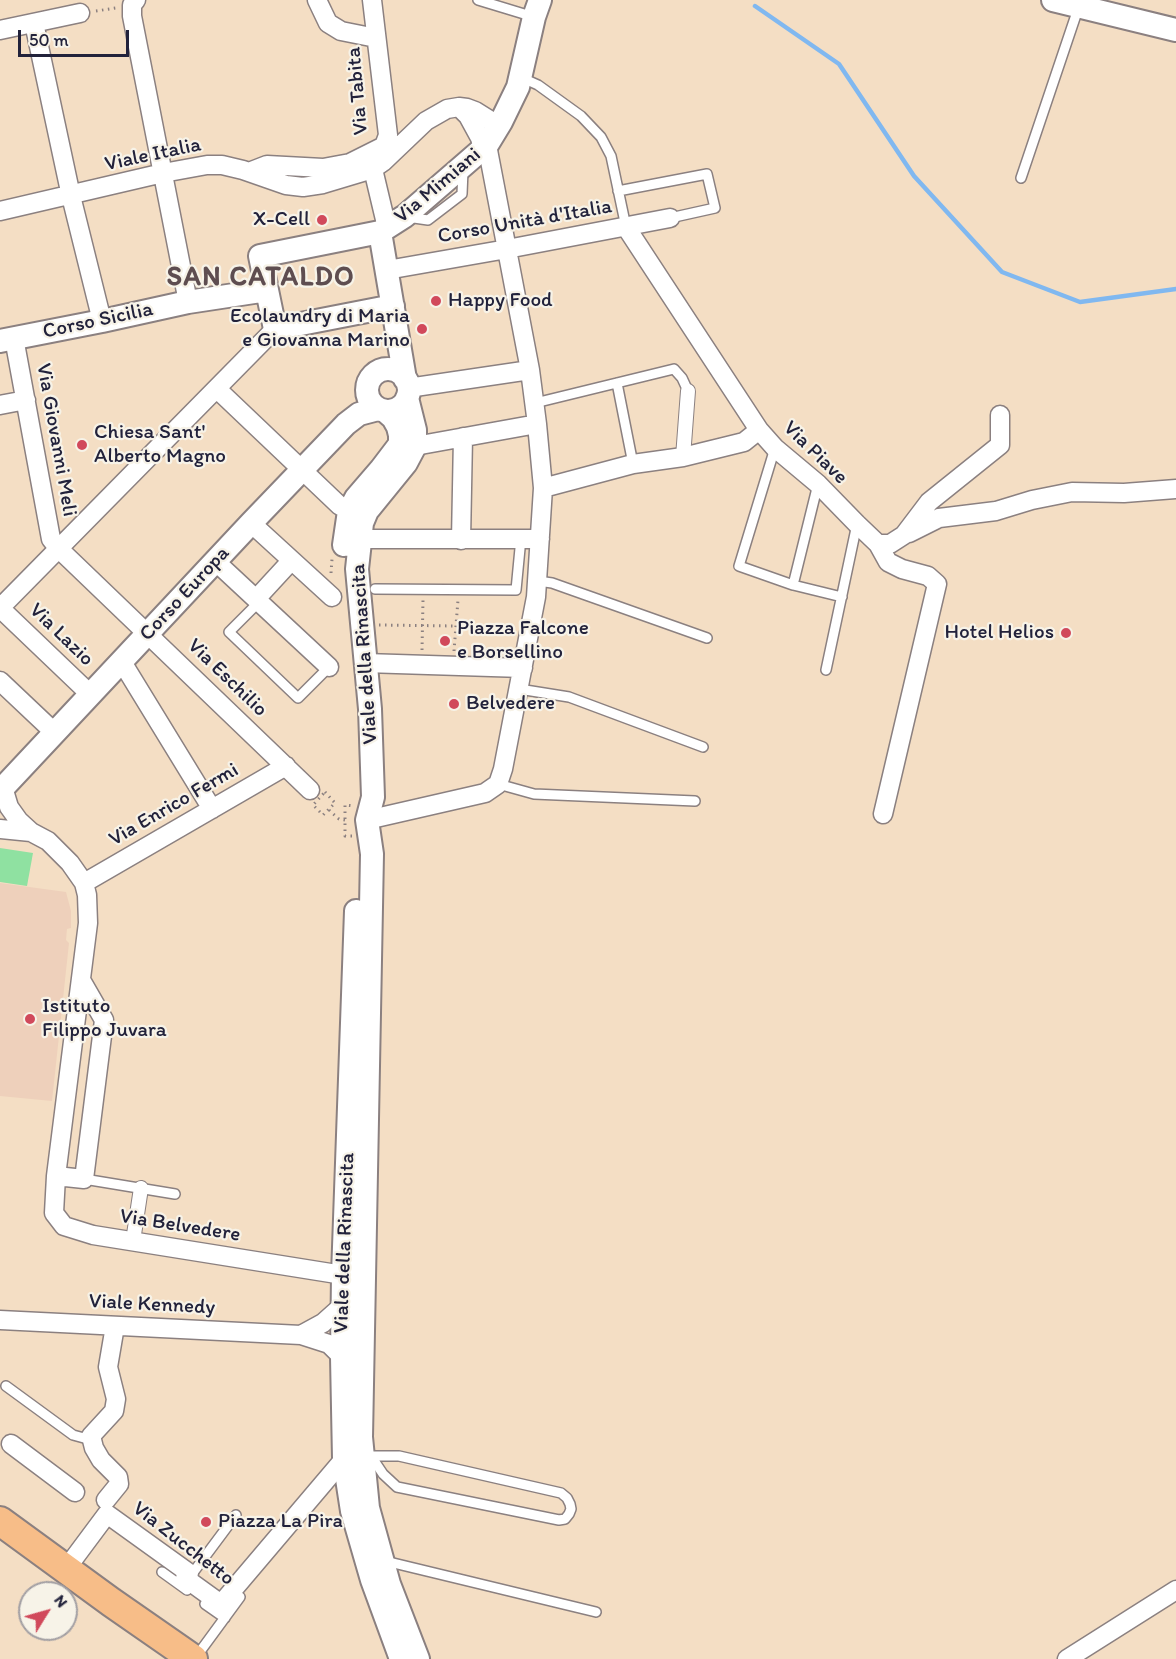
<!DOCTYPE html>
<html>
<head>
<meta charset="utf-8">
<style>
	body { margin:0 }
	#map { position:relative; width:1176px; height:1659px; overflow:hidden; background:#f4dec4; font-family:Itim,sans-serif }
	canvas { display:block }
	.north { position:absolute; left:18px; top:1581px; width:60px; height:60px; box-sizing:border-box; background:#f7f3e8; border:2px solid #a29fa3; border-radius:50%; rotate:53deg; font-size:16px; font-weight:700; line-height:24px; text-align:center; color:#22223b }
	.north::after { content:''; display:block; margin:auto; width:21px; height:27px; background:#d1495b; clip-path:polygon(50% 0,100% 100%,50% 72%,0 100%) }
	.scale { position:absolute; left:18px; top:30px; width:111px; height:27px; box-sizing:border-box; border:3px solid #22223b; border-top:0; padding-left:8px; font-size:18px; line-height:21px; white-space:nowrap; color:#22223b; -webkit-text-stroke:4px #f7f3e8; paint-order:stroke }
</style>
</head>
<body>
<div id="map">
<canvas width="1176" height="1659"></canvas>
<div class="north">N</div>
<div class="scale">50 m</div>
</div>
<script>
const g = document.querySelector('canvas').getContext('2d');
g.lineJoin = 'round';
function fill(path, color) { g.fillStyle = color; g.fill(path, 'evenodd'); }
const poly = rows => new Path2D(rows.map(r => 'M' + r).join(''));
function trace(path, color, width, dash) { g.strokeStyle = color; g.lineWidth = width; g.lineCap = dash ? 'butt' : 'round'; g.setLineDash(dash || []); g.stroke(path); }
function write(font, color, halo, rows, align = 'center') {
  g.font = font + ' Itim,sans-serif'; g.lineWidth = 4.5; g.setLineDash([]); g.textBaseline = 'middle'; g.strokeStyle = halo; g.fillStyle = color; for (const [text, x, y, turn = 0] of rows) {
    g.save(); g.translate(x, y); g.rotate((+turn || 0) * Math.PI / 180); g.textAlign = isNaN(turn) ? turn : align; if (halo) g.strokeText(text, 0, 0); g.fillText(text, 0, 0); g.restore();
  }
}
const built = poly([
	[0,883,66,892,71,911,71,928,67,929,66,940,69,943,52,1101,0,1096]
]);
const green = poly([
	[0,848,33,853,27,886,0,882]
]);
const stream = poly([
	[755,6,839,64,914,176,1002,272,1080,302,1176,289]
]);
const path = poly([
	[96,11,116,8],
	[331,573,332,559],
	[379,625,456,626],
	[422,650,423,600],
	[454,651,458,600],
	[325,792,335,803,323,815,313,805,325,792],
	[329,810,339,819,345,820],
	[352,836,345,836,345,805,354,806]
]);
const service = poly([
	[478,0,534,17],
	[520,77,538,85,581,116,601,137,611,156,626,227],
	[1021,178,1079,6],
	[618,191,707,174,715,208,670,218],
	[407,217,428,220,462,194,463,170],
	[617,383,633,464],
	[535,403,674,369,682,378,688,391],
	[775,448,739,566,793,585,818,484],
	[538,581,552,583,707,638],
	[793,585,842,597],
	[375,589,516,590,521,538],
	[259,602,229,632,298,698,329,667],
	[826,670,857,524],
	[519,689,569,697,703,747],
	[498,784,534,794,695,801],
	[84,1179,175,1194],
	[6,1386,73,1435,84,1438,91,1436],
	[363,1457,371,1456,399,1456,561,1493,567,1498,570,1504,571,1509,569,1514,565,1519,559,1520,397,1487,383,1474,371,1456],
	[385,1561,596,1612],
	[162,1572,187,1590],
	[189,1573,195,1570,236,1515],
	[205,1604,225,1618],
	[196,1657,240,1597]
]);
const pedestrian = poly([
	[683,457,688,391],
	[133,1241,141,1188]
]);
const minor = poly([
	[136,0,132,5,132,16,188,302],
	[317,0,328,23,341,31,376,38],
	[34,23,71,196,102,321],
	[0,30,80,13],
	[459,107,468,116,480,138,483,149],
	[373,169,387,228],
	[249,172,267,165,323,168,350,163,384,146,388,135,372,0],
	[0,211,163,173,207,165,222,165,243,170,286,185,303,187,323,184,373,169,383,162,426,121,447,109,459,107,467,108,475,111,491,121,501,122],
	[626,227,759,430,775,448,818,484,857,524,878,544,890,544,904,535,929,502,1000,445,1000,415],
	[387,270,507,249,670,218],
	[14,338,51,539,58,548,310,790],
	[408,388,530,370],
	[217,389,340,506],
	[0,405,26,400],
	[415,446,537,424],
	[543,488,633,464,683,457,744,442,759,430],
	[251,523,332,597],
	[909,533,939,518,996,511,1032,500,1072,492,1124,493,1176,489],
	[360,539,540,539],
	[461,540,463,437],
	[878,544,888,562,902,569,928,576,937,584,883,814],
	[215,561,329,667],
	[256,599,291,561],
	[0,608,275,329],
	[0,608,91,695],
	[122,662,212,809],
	[365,663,523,668],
	[0,681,55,733],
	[3,787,9,807,19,821,31,832,48,841,70,863,84,883,87,895,88,923,56,1176,54,1213,64,1226,93,1235,343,1275],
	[367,820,485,793,498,784,503,769,536,597,543,488,537,424,530,370,487,145],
	[0,829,31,832],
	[84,883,286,766],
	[56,1176,84,1179,104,1020,81,980],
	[0,1320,301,1335],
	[342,1357,329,1344,301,1335,323,1323,342,1306],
	[11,1444,75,1492],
	[106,1500,119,1484,118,1477,101,1460,94,1448,91,1436,114,1411,116,1399,108,1367,115,1326],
	[66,1569,107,1514,189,1573,185,1578,221,1604,344,1459],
	[1067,1659,1176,1590]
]);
const tertiary = poly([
	[1053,0,1176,30],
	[380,232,405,379],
	[393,306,275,329,260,256,380,232,405,216,487,145,501,122,518,87,534,17,540,0],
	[0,341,102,321,188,302,267,290],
	'367 390a21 21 0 1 1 42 0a21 21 0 1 1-42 0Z',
	[407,398,415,430,415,446,406,463,367,511,362,523,357,569,370,709,373,797,367,820,372,854,361,1437,368,1508,389,1584,418,1659],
	[344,545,349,511,356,498,381,469,400,444,400,435,398,427,393,418,385,411],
	[0,791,251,523,346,424,359,414,378,409],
	[356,911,343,1275,342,1357,344,1459,352,1511,372,1580,401,1659]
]);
const primary = poly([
	[0,1521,111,1602,193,1659]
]);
const markers = [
	[322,220,6,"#d1495b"],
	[436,301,6,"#d1495b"],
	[422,329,6,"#d1495b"],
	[82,445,6,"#d1495b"],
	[1066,633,6,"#d1495b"],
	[445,641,6,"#d1495b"],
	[454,704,6,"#d1495b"],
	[30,1019,6,"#d1495b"],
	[206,1522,6,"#d1495b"]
];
const streetNames = [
	["Via Tabita",358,91,-95],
	["Viale Italia",153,155,-12],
	["Via Mimiani",438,186,-40],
	["Corso Unità d'Italia",525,222,-10],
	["Corso Sicilia",98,321,-12],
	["Via Giovanni Meli",56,440,80],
	["Via Piave",815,453,44],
	["Corso Europa",185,594,-47],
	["Via Lazio",61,635,44],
	["Viale della Rinascita",365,654,-94],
	["Via Eschilio",227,678,44],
	["Via Enrico Fermi",174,805,-30],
	["Via Belvedere",180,1226,9],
	["Viale della Rinascita",345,1243,-88],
	["Viale Kennedy",152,1305,3],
	["Via Zucchetto",183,1544,38]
];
const poiNames = [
	["X-Cell",310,220,"right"],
	["Happy Food",448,301],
	["Ecolaundry di Maria",410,317,"right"],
	["e Giovanna Marino",410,341,"right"],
	["Chiesa Sant'",94,433],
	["Alberto Magno",94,457],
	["Piazza Falcone",457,629],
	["e Borsellino",457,653],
	["Hotel Helios",1054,633,"right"],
	["Belvedere",466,704],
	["Istituto",42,1007],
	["Filippo Juvara",42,1031],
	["Piazza La Pira",218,1522]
];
const districtNames = [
	["SAN CATALDO",261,278]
];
fill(built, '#eed0bb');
fill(green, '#8fe1a1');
trace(stream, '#80b8f0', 4.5);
trace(service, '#8b8080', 12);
trace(pedestrian, '#8b8080', 16);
trace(minor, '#8b8080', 21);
trace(tertiary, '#8b8080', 26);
trace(primary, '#8b8080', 32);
trace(path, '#8b8080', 3, [1.5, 4.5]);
trace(service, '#fff', 9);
trace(pedestrian, '#fff', 14);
trace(minor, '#fff', 18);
trace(tertiary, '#fff', 22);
trace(primary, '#f7bd88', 28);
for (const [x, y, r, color] of markers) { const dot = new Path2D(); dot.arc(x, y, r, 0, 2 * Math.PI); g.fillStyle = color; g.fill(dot); trace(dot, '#f7f3e8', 2); }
write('21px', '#22223b', '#f7f3e8', streetNames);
write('21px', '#22223b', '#f7f3e8', poiNames, 'left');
g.letterSpacing = '1.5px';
write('bold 27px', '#5e4d50', '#f7f3e8', districtNames);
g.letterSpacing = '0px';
</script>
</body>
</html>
